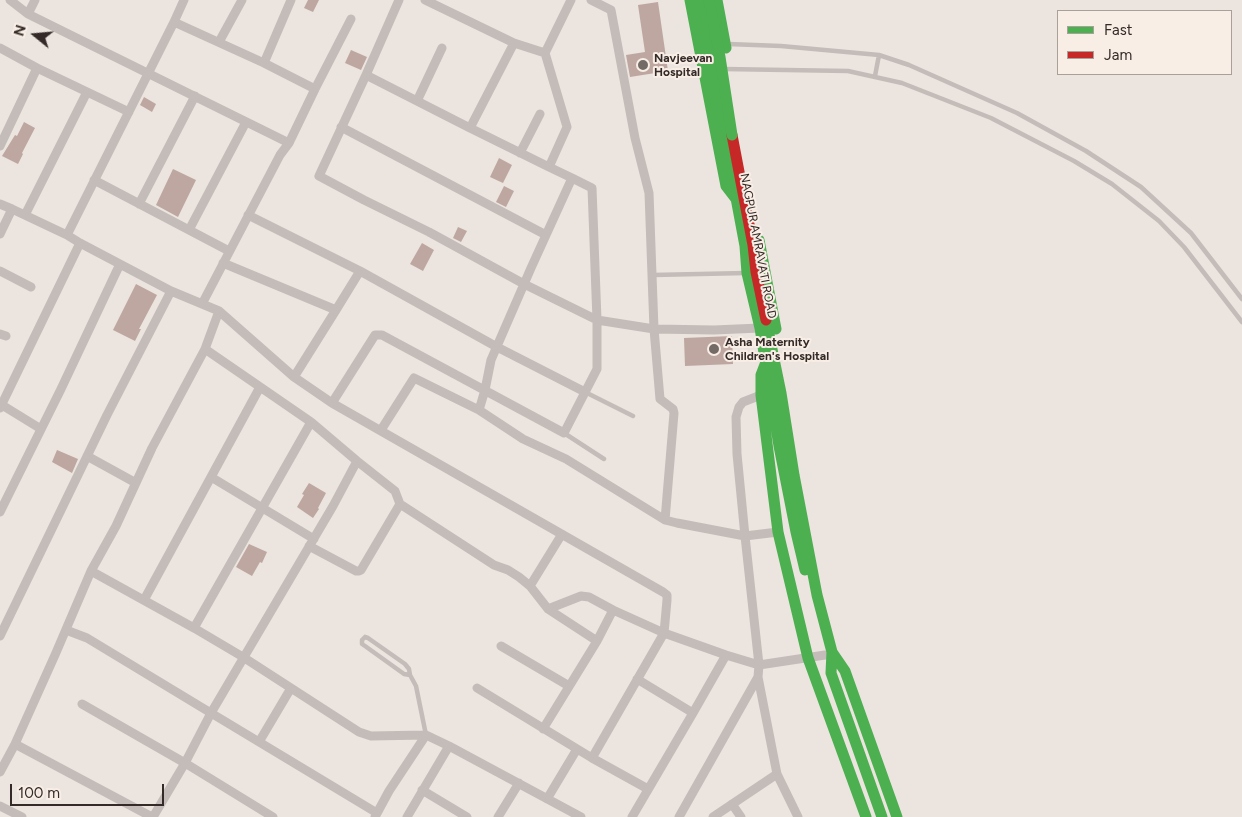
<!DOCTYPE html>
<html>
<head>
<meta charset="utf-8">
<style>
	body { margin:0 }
	#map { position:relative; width:1242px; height:817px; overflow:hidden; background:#ebe4df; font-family:Figtree,sans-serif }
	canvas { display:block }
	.legend { position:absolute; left:1057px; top:10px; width:175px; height:65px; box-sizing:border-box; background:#f8eee6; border:1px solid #aaa09a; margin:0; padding:6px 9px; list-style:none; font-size:15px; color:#342a27 }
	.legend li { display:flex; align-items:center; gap:10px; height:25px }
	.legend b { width:25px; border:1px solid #aaa09a }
	.north { position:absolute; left:10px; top:10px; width:50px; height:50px; -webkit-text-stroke:4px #f8eee6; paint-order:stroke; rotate:287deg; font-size:14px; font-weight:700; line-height:20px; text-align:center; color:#342a27 }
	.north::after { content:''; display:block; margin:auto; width:18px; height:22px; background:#342a27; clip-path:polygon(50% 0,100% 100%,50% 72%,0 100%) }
	.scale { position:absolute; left:10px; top:784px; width:154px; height:22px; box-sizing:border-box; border:2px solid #342a27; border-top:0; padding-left:6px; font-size:15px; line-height:18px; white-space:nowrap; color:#342a27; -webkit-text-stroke:4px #f8eee6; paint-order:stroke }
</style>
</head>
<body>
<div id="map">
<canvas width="1242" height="817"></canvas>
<ul class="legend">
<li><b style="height:6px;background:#4caf50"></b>Fast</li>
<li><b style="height:6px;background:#c62828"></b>Jam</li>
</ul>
<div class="north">N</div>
<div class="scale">100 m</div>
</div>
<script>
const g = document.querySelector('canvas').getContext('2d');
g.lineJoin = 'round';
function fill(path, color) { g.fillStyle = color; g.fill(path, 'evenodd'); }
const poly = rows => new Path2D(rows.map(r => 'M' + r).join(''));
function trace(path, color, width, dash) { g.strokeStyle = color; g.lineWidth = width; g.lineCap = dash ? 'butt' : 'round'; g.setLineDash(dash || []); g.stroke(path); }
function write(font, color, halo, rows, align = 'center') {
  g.font = font + ' Figtree,sans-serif'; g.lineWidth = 4; g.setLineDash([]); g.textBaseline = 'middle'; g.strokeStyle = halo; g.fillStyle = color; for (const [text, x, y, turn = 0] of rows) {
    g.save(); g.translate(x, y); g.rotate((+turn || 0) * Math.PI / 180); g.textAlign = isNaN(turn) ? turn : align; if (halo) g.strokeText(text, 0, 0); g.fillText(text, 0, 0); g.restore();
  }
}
const building = poly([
	[308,0,319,0,313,12,304,8],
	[658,2,668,71,630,77,626,55,645,52,638,5],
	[351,50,367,57,361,70,345,63],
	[144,97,156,104,152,112,140,105],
	[24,122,35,128,22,153,23,154,18,164,2,156,15,135,17,136],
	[499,158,512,165,503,183,490,177],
	[173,169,196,180,178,217,156,205],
	[504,186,514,191,506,207,496,202],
	[458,227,467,231,461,242,453,238],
	[422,243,434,250,423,271,410,264],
	[136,284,157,295,139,329,141,329,135,341,113,330],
	[732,336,733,364,685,366,684,338],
	[57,450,78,459,72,473,52,462],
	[309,483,326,493,318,508,319,509,313,518,297,507,304,495,302,494],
	[249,544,267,552,262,563,260,562,252,576,236,567]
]);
const lane = poly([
	[728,44,781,46,879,55,909,65,1017,113,1086,151,1141,187,1191,233,1242,299],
	[724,69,848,71,902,83,991,118,1074,161,1112,184,1159,221,1184,247,1242,322],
	[875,76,879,55],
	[653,275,746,273],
	[585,392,633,416],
	[564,433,604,459],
	[365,637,368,638,405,664,409,669,410,675,404,674,365,646,362,644,362,640,365,637],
	[410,675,416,686,426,735]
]);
const street = poly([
	[10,0,28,14,35,0],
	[184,0,174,22,264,63,291,0],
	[591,0,611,10,635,138,649,193,654,329,714,330,760,328],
	[28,14,289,143],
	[219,42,242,0],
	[514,43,545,53],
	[0,48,37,68],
	[264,63,315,89],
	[366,75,470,128,514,43,425,0],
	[417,101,442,48],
	[341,127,546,235],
	[470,128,549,167],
	[0,146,37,68,129,112],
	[520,153,540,114],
	[572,178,592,188,597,320,654,329,660,399,673,409,674,413,665,520],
	[94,180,229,251],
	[0,204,12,209],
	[139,204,195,96],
	[25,215,87,92],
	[248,215,360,271],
	[189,230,246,122],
	[0,234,12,209,67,235,80,243,171,291,219,311,294,377,332,403,663,592,667,595,667,600,664,633,726,655,759,665,825,655],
	[67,235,174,22],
	[223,263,336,310],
	[0,271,31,287],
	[202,304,280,155,289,143,315,89,351,19],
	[219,311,205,349,152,448,116,526,91,571,194,628,243,657,359,732,371,736,426,735,449,746,581,817],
	[0,334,6,336],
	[205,349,311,422,357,461,395,491,400,504,494,565,508,570,519,577,530,586,548,609,597,641],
	[294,377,336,310,360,271,497,347,585,392],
	[332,403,375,335,382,335,564,433,597,369,597,320,524,284,429,232,364,200,319,176,366,75,399,0],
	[2,405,41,429],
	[0,408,80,243],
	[479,410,485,390,491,360,531,268,572,178,549,167,567,127,545,53,571,0],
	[381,430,414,378,479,410,523,439,566,459,665,520,677,523,745,536,737,454,736,417,739,407,743,402,761,395],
	[87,456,136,483],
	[211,477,314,539],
	[0,512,61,389,120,264],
	[309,546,356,571,359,571,361,570,400,504],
	[530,586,562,534],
	[144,600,260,387],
	[548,609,581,596,589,597,613,610],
	[194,628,311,422],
	[66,630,87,638,211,713,333,506,357,461],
	[0,636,107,415,171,291],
	[501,646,569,686],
	[637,679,693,713],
	[477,688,592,758],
	[82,704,185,763,273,817],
	[543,729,597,641,613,610,664,633,592,758,648,789],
	[259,742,291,688],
	[15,744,152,817],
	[0,772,15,744,55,655,91,571],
	[777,774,798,817],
	[422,790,467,817],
	[547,799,577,749],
	[732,804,741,817],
	[0,806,22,817],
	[153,817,185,763,211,713,377,813],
	[375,817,389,791,426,735],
	[407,817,449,746],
	[498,817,519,783],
	[632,817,693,713,726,655],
	[679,817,758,677],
	[713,817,777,774,758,677,759,665,745,536,778,532]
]);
const fast = poly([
	[690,0,726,186,736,199],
	[701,0,712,70,745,246,747,273,760,328,779,446,796,532,805,570],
	[717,0,726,48],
	[759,240,776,329],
	[766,320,781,393,794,475,817,595,832,652,831,673,882,817],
	[766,362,761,375,761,395,778,532,808,658,866,817],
	[832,652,845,671,897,817]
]);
const jam = poly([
	[732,135,753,245,756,272,766,320]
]);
const fastBridge = poly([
	[709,0,720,57,732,135]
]);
const markers = [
	[643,65,6,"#746b67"],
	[714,349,6,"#746b67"]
];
const poiNames = [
	["Navjeevan",654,58],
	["Hospital",654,72],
	["Asha Maternity",725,342],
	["Children's Hospital",725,356]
];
const streetNames = [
	["NAGPUR AMRAVATI ROAD",758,246,79]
];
fill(building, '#bea7a1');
trace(lane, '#c3bcb8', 4.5);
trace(street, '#c3bcb8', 9);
trace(fast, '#4caf50', 11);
trace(jam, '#c62828', 11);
trace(fastBridge, '#4caf50', 11);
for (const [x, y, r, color] of markers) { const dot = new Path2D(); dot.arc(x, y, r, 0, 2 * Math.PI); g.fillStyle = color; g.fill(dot); trace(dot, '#f8eee6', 2); }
write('bold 12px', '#342a27', '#f8eee6', poiNames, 'left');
write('12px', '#342a27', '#f8eee6', streetNames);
</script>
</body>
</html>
